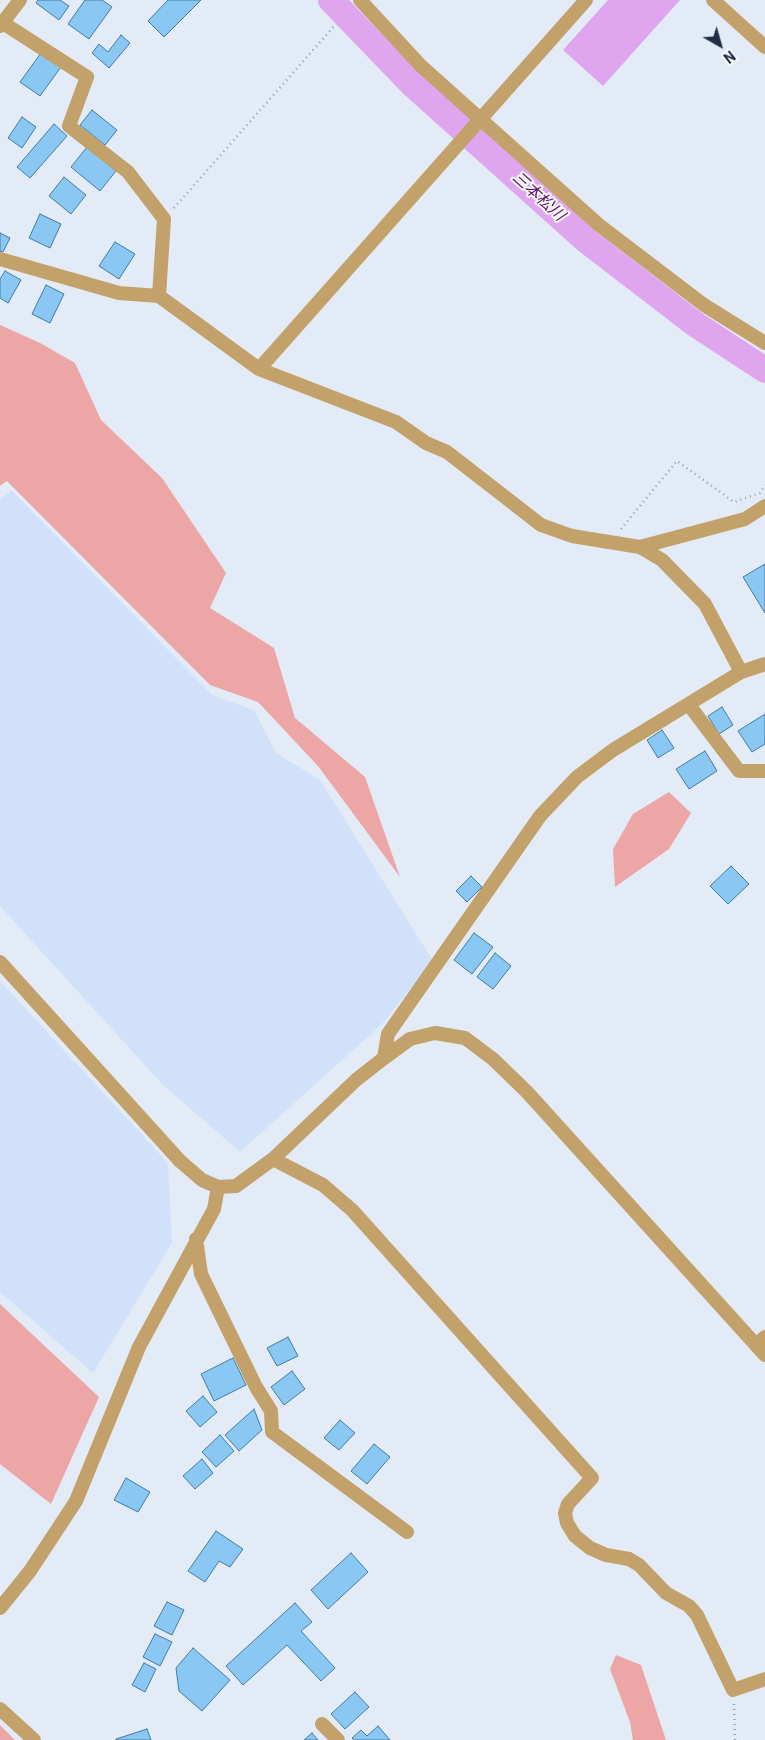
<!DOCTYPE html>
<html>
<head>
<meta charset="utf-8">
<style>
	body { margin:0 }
	#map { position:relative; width:765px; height:1740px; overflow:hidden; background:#e3ebf6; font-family:Roboto,sans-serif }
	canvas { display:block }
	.north { position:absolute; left:695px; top:20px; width:50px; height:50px; -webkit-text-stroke:4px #f7f7f7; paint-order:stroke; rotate:142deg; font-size:14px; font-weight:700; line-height:20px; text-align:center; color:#202d43 }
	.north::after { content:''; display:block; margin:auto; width:18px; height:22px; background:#202d43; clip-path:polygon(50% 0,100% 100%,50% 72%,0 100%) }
</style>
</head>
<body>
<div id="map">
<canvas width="765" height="1740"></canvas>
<div class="north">N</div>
</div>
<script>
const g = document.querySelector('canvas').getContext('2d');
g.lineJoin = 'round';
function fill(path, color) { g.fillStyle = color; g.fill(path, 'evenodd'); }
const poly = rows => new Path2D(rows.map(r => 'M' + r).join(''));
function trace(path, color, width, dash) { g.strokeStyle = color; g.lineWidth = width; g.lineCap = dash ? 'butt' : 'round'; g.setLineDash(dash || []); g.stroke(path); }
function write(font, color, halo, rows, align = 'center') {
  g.font = font + ' Roboto,"Noto Sans JP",sans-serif'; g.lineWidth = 4; g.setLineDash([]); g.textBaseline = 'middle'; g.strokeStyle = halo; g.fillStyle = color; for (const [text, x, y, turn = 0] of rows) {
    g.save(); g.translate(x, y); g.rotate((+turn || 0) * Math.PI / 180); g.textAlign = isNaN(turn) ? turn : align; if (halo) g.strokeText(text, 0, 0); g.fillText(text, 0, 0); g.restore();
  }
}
const built = poly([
	[11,490,212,695,254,710,276,753,320,780,433,961,381,1025,240,1152,162,1084,0,906,0,500],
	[0,981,168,1163,172,1243,93,1373,0,1292]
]);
const green = poly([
	[0,325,40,343,75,363,101,420,162,478,226,573,210,608,274,648,295,718,365,777,400,877,318,766,258,702,210,685,7,481,0,486],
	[669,792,691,813,669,849,615,887,613,849,633,814],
	[0,1304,99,1397,51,1504,0,1464],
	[616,1655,641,1665,666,1740,633,1740,630,1722,610,1669],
	[0,1725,15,1740,0,1740]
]);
const water = poly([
	[608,0,680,0,603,86,563,50]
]);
const river = poly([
	[331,0,411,83,587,241,695,324,765,370]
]);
const building = poly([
	[38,0,60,0,69,6,59,20,36,3,38,0],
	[85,0,102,0,112,7,89,39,68,24,85,0],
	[168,0,201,0,164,37,148,21,168,0],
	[121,35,130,43,109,68,92,53,99,44,108,52,121,35],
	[41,53,61,67,40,96,20,82,41,53],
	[92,110,117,130,105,145,80,125,92,110],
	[22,117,36,127,22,148,8,138,22,117],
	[54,124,67,136,30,178,17,167,54,124],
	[87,147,116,171,100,191,71,167,87,147],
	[64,177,86,195,71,214,49,196,64,177],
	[40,214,61,224,50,248,29,238,40,214],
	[0,233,10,238,3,252,0,251,0,233],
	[115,242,135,254,119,279,99,266,115,242],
	[5,271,21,280,8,303,0,298,0,279,5,271],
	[46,285,64,294,50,323,32,314,46,285],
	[765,564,765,613,743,577,765,564],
	[722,707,733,725,719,734,708,716,722,707],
	[765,714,765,744,752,752,738,731,765,714],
	[662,730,674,748,658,758,647,740,662,730],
	[705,751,717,771,689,789,676,769,705,751],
	[731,866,749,884,728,904,710,886,731,866],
	[471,876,482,887,467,902,456,891,471,876],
	[474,933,493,947,472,974,454,960,474,933],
	[495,953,511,966,493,989,477,977,495,953],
	[288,1337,298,1356,277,1366,267,1348,288,1337],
	[233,1358,246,1385,214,1401,201,1374,233,1358],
	[292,1371,305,1389,284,1405,271,1387,292,1371],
	[203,1396,217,1412,200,1427,186,1411,203,1396],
	[254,1409,262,1430,239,1451,225,1435,254,1409],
	[340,1420,355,1433,339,1450,324,1438,340,1420],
	[220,1435,234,1451,216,1467,202,1452,220,1435],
	[374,1444,390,1457,367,1484,351,1471,374,1444],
	[202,1459,213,1473,195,1489,183,1476,202,1459],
	[126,1478,150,1492,138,1512,114,1500,126,1478],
	[216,1531,243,1549,230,1567,219,1561,205,1582,188,1571,216,1531],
	[351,1553,368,1572,328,1609,311,1590,351,1553],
	[167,1602,184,1610,172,1635,154,1626,167,1602],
	[295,1603,312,1622,301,1631,335,1668,321,1681,287,1645,243,1685,226,1666,295,1603],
	[155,1634,172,1642,160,1666,143,1657,155,1634],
	[193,1648,230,1680,202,1711,179,1691,176,1668,193,1648],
	[144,1663,156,1669,145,1692,132,1685,144,1663],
	[355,1692,369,1707,345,1729,331,1714,355,1692],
	[378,1726,390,1740,354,1740,352,1738,361,1730,367,1736,378,1726],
	[147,1729,151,1740,116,1740,116,1739,147,1729],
	[312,1733,318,1740,304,1740,312,1733]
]);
const path = poly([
	[174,208,336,24],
	[621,529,677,461,734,502,760,493,765,485],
	[734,1704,735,1740]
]);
const minor = poly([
	[360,0,421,66,599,225,704,305,765,343],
	[713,0,765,47],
	[3,23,87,77,69,126,128,172,164,219,159,296],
	[0,26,20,0],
	[0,259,119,293,159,296,259,369,396,422,426,443,447,452,541,525,572,536,640,547,662,560,705,604,741,672],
	[259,369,586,0],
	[640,547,745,519,765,506],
	[689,705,739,771,765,771],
	[273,1159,323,1185,352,1210,592,1478,568,1504,565,1513,567,1523,575,1536,590,1548,606,1555,629,1559,639,1565,666,1593,689,1606,697,1615,733,1690,765,1679],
	[180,1161,202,1180,218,1187,236,1186,273,1159,356,1080,384,1058,388,1034,540,816,577,777,613,750,741,672,765,664],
	[196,1239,201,1274,256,1387,271,1411,272,1432,407,1532],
	[756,1345,765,1337],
	[0,1608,30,1571,76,1501,139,1347,214,1209,218,1187],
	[0,1709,34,1740],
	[322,1724,338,1740]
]);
const tertiary = poly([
	[0,962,180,1161],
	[384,1058,410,1039,435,1033,465,1038,493,1059,527,1092,765,1355]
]);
const waterNames = [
	["三本松川",538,197,42]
];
fill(built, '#d1e1fa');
fill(green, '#eca6a6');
fill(water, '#e0a5ef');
trace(river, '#e0a5ef', 26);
fill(building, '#8ac8f3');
trace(building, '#3f7ca3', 1);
trace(path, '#959faf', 2.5, [1, 4]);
trace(minor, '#c2a16b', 14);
trace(tertiary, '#c2a16b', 14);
write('italic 16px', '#5a116a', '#f7f7f7', waterNames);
</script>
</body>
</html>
